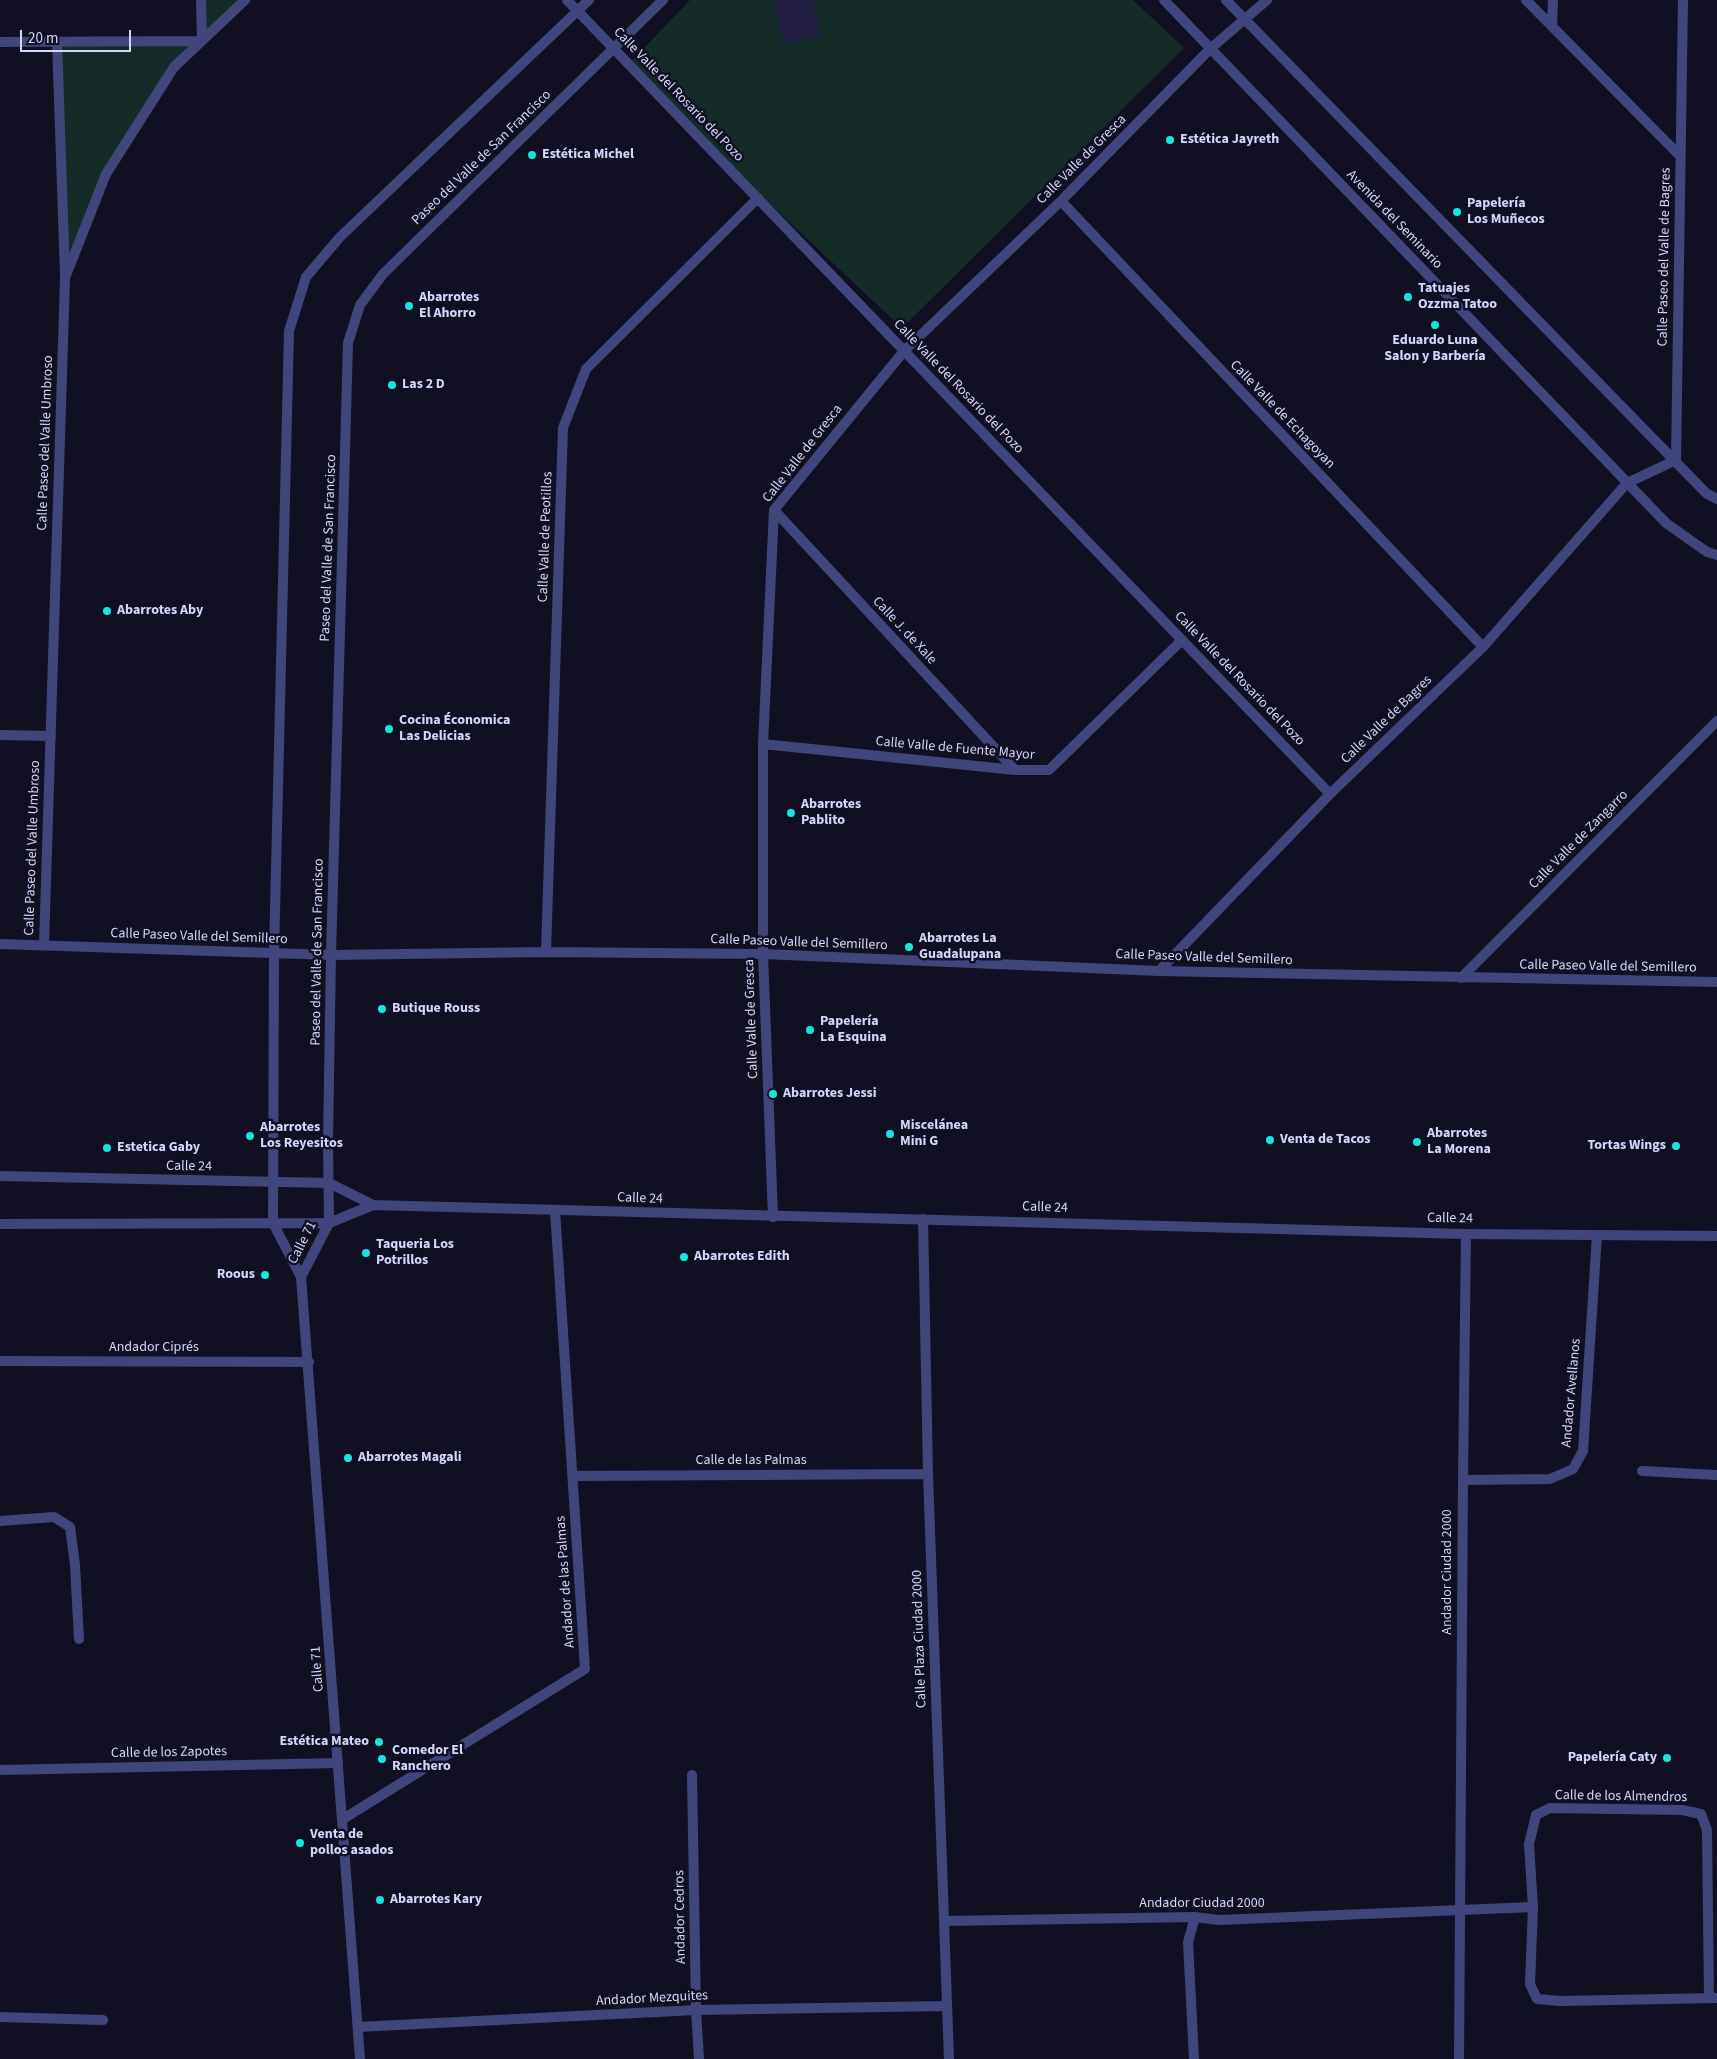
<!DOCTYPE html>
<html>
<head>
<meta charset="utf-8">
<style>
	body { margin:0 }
	#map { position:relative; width:1717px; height:2059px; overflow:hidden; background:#111022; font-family:"Source Sans 3",sans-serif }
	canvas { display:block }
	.scale { position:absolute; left:20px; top:30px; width:111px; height:22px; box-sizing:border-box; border:2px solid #d5d6fb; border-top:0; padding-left:6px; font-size:15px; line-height:18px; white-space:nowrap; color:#d5d6fb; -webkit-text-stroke:4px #111022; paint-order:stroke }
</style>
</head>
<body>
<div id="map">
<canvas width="1717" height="2059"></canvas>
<div class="scale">20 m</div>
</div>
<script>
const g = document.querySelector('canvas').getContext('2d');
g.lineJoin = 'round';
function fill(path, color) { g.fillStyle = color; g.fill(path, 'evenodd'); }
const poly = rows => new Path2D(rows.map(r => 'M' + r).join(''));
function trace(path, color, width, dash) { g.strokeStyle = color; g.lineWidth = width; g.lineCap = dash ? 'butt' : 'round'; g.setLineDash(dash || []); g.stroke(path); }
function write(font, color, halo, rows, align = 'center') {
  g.font = font + ' "Source Sans 3",sans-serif'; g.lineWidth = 5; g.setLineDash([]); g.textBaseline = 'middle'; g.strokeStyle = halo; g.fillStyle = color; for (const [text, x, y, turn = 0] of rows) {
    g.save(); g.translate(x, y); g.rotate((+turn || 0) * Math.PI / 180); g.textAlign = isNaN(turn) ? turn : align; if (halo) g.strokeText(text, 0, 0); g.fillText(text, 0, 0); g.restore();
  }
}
const green = poly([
	[201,0,245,0,202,41,174,67,106,174,65,278,57,41,202,41],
	[690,0,1133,0,1184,48,902,328,625,68]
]);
const building = poly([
	[773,0,813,0,821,36,784,44]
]);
const minor = poly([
	[567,0,1330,794],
	[1526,0,1680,156],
	[1552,26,1553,0],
	[57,41,65,275],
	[0,42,202,41,201,0],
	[1061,201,1483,647],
	[774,510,1015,770],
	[0,735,51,736],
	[763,744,1015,770,1049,770,1182,640],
	[0,944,331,955,546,952,763,954,1159,971,1717,982],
	[44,945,65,278,106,174,174,67,245,0],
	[546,952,563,428,586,369,758,198],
	[1159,971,1330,794,1483,647,1627,483,1676,460,1683,0],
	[1461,978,1717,721],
	[773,1217,763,954,763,744,774,510,904,351,1061,201,1210,49,1267,0],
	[923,1219,928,1474,949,2059],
	[0,1361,309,1362],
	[1642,1471,1717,1475],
	[573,1476,928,1474],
	[1463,1480,1550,1479,1573,1469,1583,1451,1597,1235],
	[0,1521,54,1517,70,1527,75,1565,79,1639],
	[0,1770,338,1763],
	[692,1775,696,2010,699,2059],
	[343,1819,585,1669,555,1210],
	[944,1921,1195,1917,1219,1920,1533,1907],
	[1709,1998,1707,1830,1701,1814,1682,1810,1550,1808,1536,1815,1529,1844,1533,1907,1530,1984,1537,1999,1560,2001,1717,1998],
	[0,2017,103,2020],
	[358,2027,696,2010,947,2006],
	[1194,2059,1188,1942,1195,1917],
	[1459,2059,1463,1480,1466,1234]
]);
const tertiary = poly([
	[1164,0,1666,523,1707,552,1717,555],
	[1226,0,1706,493,1717,499],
	[0,1176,329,1183,373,1205],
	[0,1224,329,1223,373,1205,1466,1234,1717,1236],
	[301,1277,329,1223,328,1141,331,955,348,343,360,305,383,274,663,0],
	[360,2059,301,1277,273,1223,274,953,289,331,306,277,340,237,589,0]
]);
const markers = [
	[1170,140,5,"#18e4dd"],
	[532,155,5,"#18e4dd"],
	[1457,212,5,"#18e4dd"],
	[1408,297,5,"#18e4dd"],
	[409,306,5,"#18e4dd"],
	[1435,325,5,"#18e4dd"],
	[392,385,5,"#18e4dd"],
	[107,611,5,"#18e4dd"],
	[389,729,5,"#18e4dd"],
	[791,813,5,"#18e4dd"],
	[909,947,5,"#18e4dd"],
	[382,1009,5,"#18e4dd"],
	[810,1030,5,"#18e4dd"],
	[773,1094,5,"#18e4dd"],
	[890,1134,5,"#18e4dd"],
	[250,1136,5,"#18e4dd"],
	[1270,1140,5,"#18e4dd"],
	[1417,1142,5,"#18e4dd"],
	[1676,1146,5,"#18e4dd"],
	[107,1148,5,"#18e4dd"],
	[366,1253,5,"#18e4dd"],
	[684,1257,5,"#18e4dd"],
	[265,1275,5,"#18e4dd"],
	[348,1458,5,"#18e4dd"],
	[379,1742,5,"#18e4dd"],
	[1667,1758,5,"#18e4dd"],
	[382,1759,5,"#18e4dd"],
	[300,1843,5,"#18e4dd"],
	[380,1900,5,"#18e4dd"]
];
const streetNames = [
	["Calle Valle del Rosario del Pozo",678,95,46],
	["Paseo del Valle de San Francisco",482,158,-44],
	["Calle Valle de Gresca",1082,160,-45],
	["Avenida del Seminario",1394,220,46],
	["Calle Paseo del Valle de Bagres",1665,257,-89],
	["Calle Valle del Rosario del Pozo",958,387,46],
	["Calle Valle de Echagoyan",1282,415,46],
	["Calle Paseo del Valle Umbroso",46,443,-88],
	["Calle Valle de Gresca",803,454,-52],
	["Calle Valle de Peotillos",546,537,-88],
	["Paseo del Valle de San Francisco",329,548,-88],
	["Calle J. de Xale",904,631,47],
	["Calle Valle del Rosario del Pozo",1239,679,46],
	["Calle Valle de Bagres",1387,720,-44],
	["Calle Valle de Fuente Mayor",955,749,5],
	["Calle Valle de Zangarro",1579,840,-45],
	["Calle Paseo del Valle Umbroso",33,848,-88],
	["Calle Paseo Valle del Semillero",199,937,2],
	["Calle Paseo Valle del Semillero",799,943,2],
	["Paseo del Valle de San Francisco",318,952,-89],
	["Calle Paseo Valle del Semillero",1204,958,2],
	["Calle Paseo Valle del Semillero",1608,967,1],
	["Calle Valle de Gresca",752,1019,-92],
	["Calle 24",189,1167,1],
	["Calle 24",640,1199,2],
	["Calle 24",1045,1208,2],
	["Calle 24",1450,1219,1],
	["Calle 71",303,1243,-63],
	["Andador Ciprés",154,1348],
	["Andador Avellanos",1572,1393,-85],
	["Calle de las Palmas",751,1461],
	["Andador Ciudad 2000",1448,1572,-90],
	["Andador de las Palmas",566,1582,-94],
	["Calle Plaza Ciudad 2000",920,1639,-92],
	["Calle 71",318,1669,-94],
	["Calle de los Zapotes",169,1753,-1],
	["Calle de los Almendros",1621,1797,1],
	["Andador Ciudad 2000",1202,1904],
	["Andador Cedros",681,1917,-91],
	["Andador Mezquites",652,1999,-3]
];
const poiNames = [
	["Estética Jayreth",1180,140],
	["Estética Michel",542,155],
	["Papelería",1467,204],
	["Los Muñecos",1467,220],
	["Tatuajes",1418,289],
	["Ozzma Tatoo",1418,305],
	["Abarrotes",419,298],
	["El Ahorro",419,314],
	["Eduardo Luna",1435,341,"center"],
	["Salon y Barbería",1435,357,"center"],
	["Las 2 D",402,385],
	["Abarrotes Aby",117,611],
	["Cocina Économica",399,721],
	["Las Delicias",399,737],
	["Abarrotes",801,805],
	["Pablito",801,821],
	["Abarrotes La",919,939],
	["Guadalupana",919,955],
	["Butique Rouss",392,1009],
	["Papelería",820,1022],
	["La Esquina",820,1038],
	["Abarrotes Jessi",783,1094],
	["Miscelánea",900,1126],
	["Mini G",900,1142],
	["Abarrotes",260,1128],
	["Los Reyesitos",260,1144],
	["Abarrotes",1427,1134],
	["La Morena",1427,1150],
	["Venta de Tacos",1280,1140],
	["Tortas Wings",1666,1146,"right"],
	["Estetica Gaby",117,1148],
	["Taqueria Los",376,1245],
	["Potrillos",376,1261],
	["Abarrotes Edith",694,1257],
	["Roous",255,1275,"right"],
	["Abarrotes Magali",358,1458],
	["Estética Mateo",369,1742,"right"],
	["Comedor El",392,1751],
	["Ranchero",392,1767],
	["Papelería Caty",1657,1758,"right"],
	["Venta de",310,1835],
	["pollos asados",310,1851],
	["Abarrotes Kary",390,1900]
];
fill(green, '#142b27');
fill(building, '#211e41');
trace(minor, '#40467c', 10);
trace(tertiary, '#40467c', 10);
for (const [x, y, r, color] of markers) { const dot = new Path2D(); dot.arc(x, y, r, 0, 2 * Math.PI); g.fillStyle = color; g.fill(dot); trace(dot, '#111022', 2); }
write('14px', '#d5d6fb', '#111022', streetNames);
write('bold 14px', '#d5d6fb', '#111022', poiNames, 'left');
</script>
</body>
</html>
